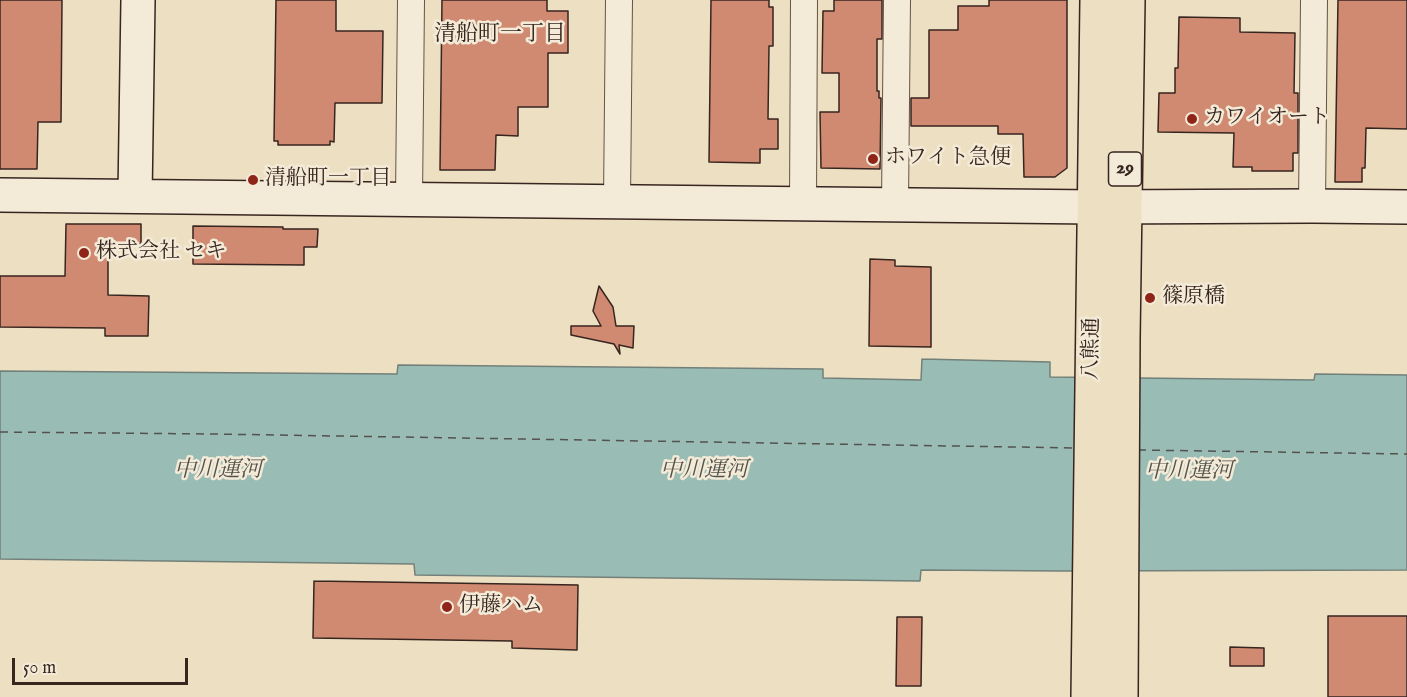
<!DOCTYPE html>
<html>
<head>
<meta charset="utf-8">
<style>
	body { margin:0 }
	#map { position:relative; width:1407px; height:697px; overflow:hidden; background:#eddfc2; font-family:"IM FELL English",serif }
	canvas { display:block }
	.scale { position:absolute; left:12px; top:658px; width:176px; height:27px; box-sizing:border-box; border:3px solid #37251f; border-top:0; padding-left:8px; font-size:18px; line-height:21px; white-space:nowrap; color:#37251f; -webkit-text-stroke:4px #f3ead7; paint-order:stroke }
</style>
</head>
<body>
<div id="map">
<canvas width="1407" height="697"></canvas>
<div class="scale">50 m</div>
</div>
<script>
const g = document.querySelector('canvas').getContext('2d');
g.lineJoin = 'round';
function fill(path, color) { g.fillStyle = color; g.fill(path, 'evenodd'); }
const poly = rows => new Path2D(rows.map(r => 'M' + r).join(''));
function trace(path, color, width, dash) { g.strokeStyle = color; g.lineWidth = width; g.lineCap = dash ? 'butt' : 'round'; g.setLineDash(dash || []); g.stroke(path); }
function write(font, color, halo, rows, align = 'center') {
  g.font = font + ' "IM FELL English","Noto Serif JP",serif'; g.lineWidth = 5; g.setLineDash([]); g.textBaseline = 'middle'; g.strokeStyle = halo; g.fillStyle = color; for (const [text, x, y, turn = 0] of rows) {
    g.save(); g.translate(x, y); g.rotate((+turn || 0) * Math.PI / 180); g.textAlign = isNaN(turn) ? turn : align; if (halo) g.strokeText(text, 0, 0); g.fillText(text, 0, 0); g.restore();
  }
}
const water = poly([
	[922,359,1050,362,1050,377,1314,380,1315,374,1407,375,1407,570,1064,571,921,570,920,581,415,575,414,564,0,559,0,371,397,374,398,365,823,369,823,378,921,380,922,359]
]);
const ferry = poly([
	[0,432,214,434,1076,448],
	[1138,450,1407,454]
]);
const building = poly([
	[0,0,62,0,61,122,38,122,37,169,0,169,0,0],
	[276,0,336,0,336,31,383,31,382,103,335,103,334,142,330,141,330,145,278,145,278,141,274,141,276,0],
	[442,0,547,0,547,11,568,11,568,53,548,53,548,107,518,107,518,136,496,135,495,170,440,170,442,0],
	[711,0,769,0,769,7,773,7,773,46,769,46,768,119,778,119,778,149,760,149,760,163,709,162,711,0],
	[834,0,882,0,882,39,877,39,877,91,879,91,879,98,881,98,880,169,821,168,820,112,839,112,839,73,822,73,823,11,834,11,834,0],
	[989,0,1067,0,1067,168,1055,177,1024,177,1023,134,998,134,998,126,911,126,911,98,929,98,929,30,958,30,958,6,989,6,989,0],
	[1338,0,1407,0,1407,129,1366,128,1365,168,1362,168,1362,182,1335,182,1338,0],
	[1179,17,1240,18,1240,32,1295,33,1294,93,1298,93,1298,153,1293,153,1293,171,1252,171,1252,167,1233,167,1234,133,1158,132,1159,93,1175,93,1175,68,1178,68,1179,17],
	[66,224,141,224,141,244,108,243,108,295,149,296,148,336,105,336,105,328,0,327,0,276,65,276,66,224],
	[193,226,283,227,283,229,318,229,317,247,304,247,304,265,193,264,193,226],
	[870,259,895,260,895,266,931,267,931,347,869,346,870,259],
	[599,286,613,307,616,326,634,326,633,348,619,345,620,354,614,344,571,335,571,326,601,326,593,311,599,286],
	[314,581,578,585,577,650,512,648,512,641,313,638,314,581],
	[1328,616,1407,616,1407,697,1328,697,1328,616],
	[897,617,922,617,921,686,896,686,897,617],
	[1230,647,1264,648,1264,666,1230,666,1230,647]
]);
const street = poly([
	[409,199,411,0],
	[617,201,619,0],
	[803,203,804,0],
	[895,204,897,0],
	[1312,206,1314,0]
]);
const secondary = poly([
	[0,195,1095,207,1312,206,1407,207],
	[135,196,138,0]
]);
const primary = poly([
	[1088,697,1097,0],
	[1121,697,1123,338,1128,0]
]);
const markers = [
	[1192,119,6,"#8f2418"],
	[873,159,6,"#8f2418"],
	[253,180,6,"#8f2418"],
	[84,253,6,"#8f2418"],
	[1150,298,6,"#8f2418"],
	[447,607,6,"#8f2418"]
];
const shields = [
	[1125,169,33]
];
const shieldNames = [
	["29",1125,169]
];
const poiNames = [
	["カワイオート",1204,119],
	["ホワイト急便",885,159],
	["清船町一丁目",265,180],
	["株式会社 セキ",96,253],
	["篠原橋",1162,298],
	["伊藤ハム",459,607]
];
const streetNames = [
	["八熊通",1093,349,-89]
];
const neighbourhoodNames = [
	["清船町一丁目",500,35]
];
const waterNames = [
	["中川運河",218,471],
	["中川運河",704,471],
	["中川運河",1189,472]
];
fill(water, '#99bcb5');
trace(water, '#728079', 1.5);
trace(ferry, '#54524c', 1.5, [8, 6]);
fill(building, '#d18a72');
trace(building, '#37251f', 1.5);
trace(street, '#645448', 28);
trace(secondary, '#37251f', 36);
trace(primary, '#37251f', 36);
trace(street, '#f3ead7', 26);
trace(secondary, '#f3ead7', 33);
trace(primary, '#eddfc2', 33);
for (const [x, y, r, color] of markers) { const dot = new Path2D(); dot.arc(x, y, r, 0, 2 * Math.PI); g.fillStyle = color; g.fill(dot); trace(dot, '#f3ead7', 2); }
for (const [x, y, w] of shields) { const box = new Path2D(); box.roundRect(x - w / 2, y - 17, w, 34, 4.5); g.fillStyle = '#f3ead7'; g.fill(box); trace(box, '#37251f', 1.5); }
write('bold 20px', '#37251f', null, shieldNames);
write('21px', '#37251f', '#f3ead7', poiNames, 'left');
write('21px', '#37251f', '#f3ead7', streetNames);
write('22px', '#37251f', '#f3ead7', neighbourhoodNames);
write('italic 22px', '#54524c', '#f3ead7', waterNames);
</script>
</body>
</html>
